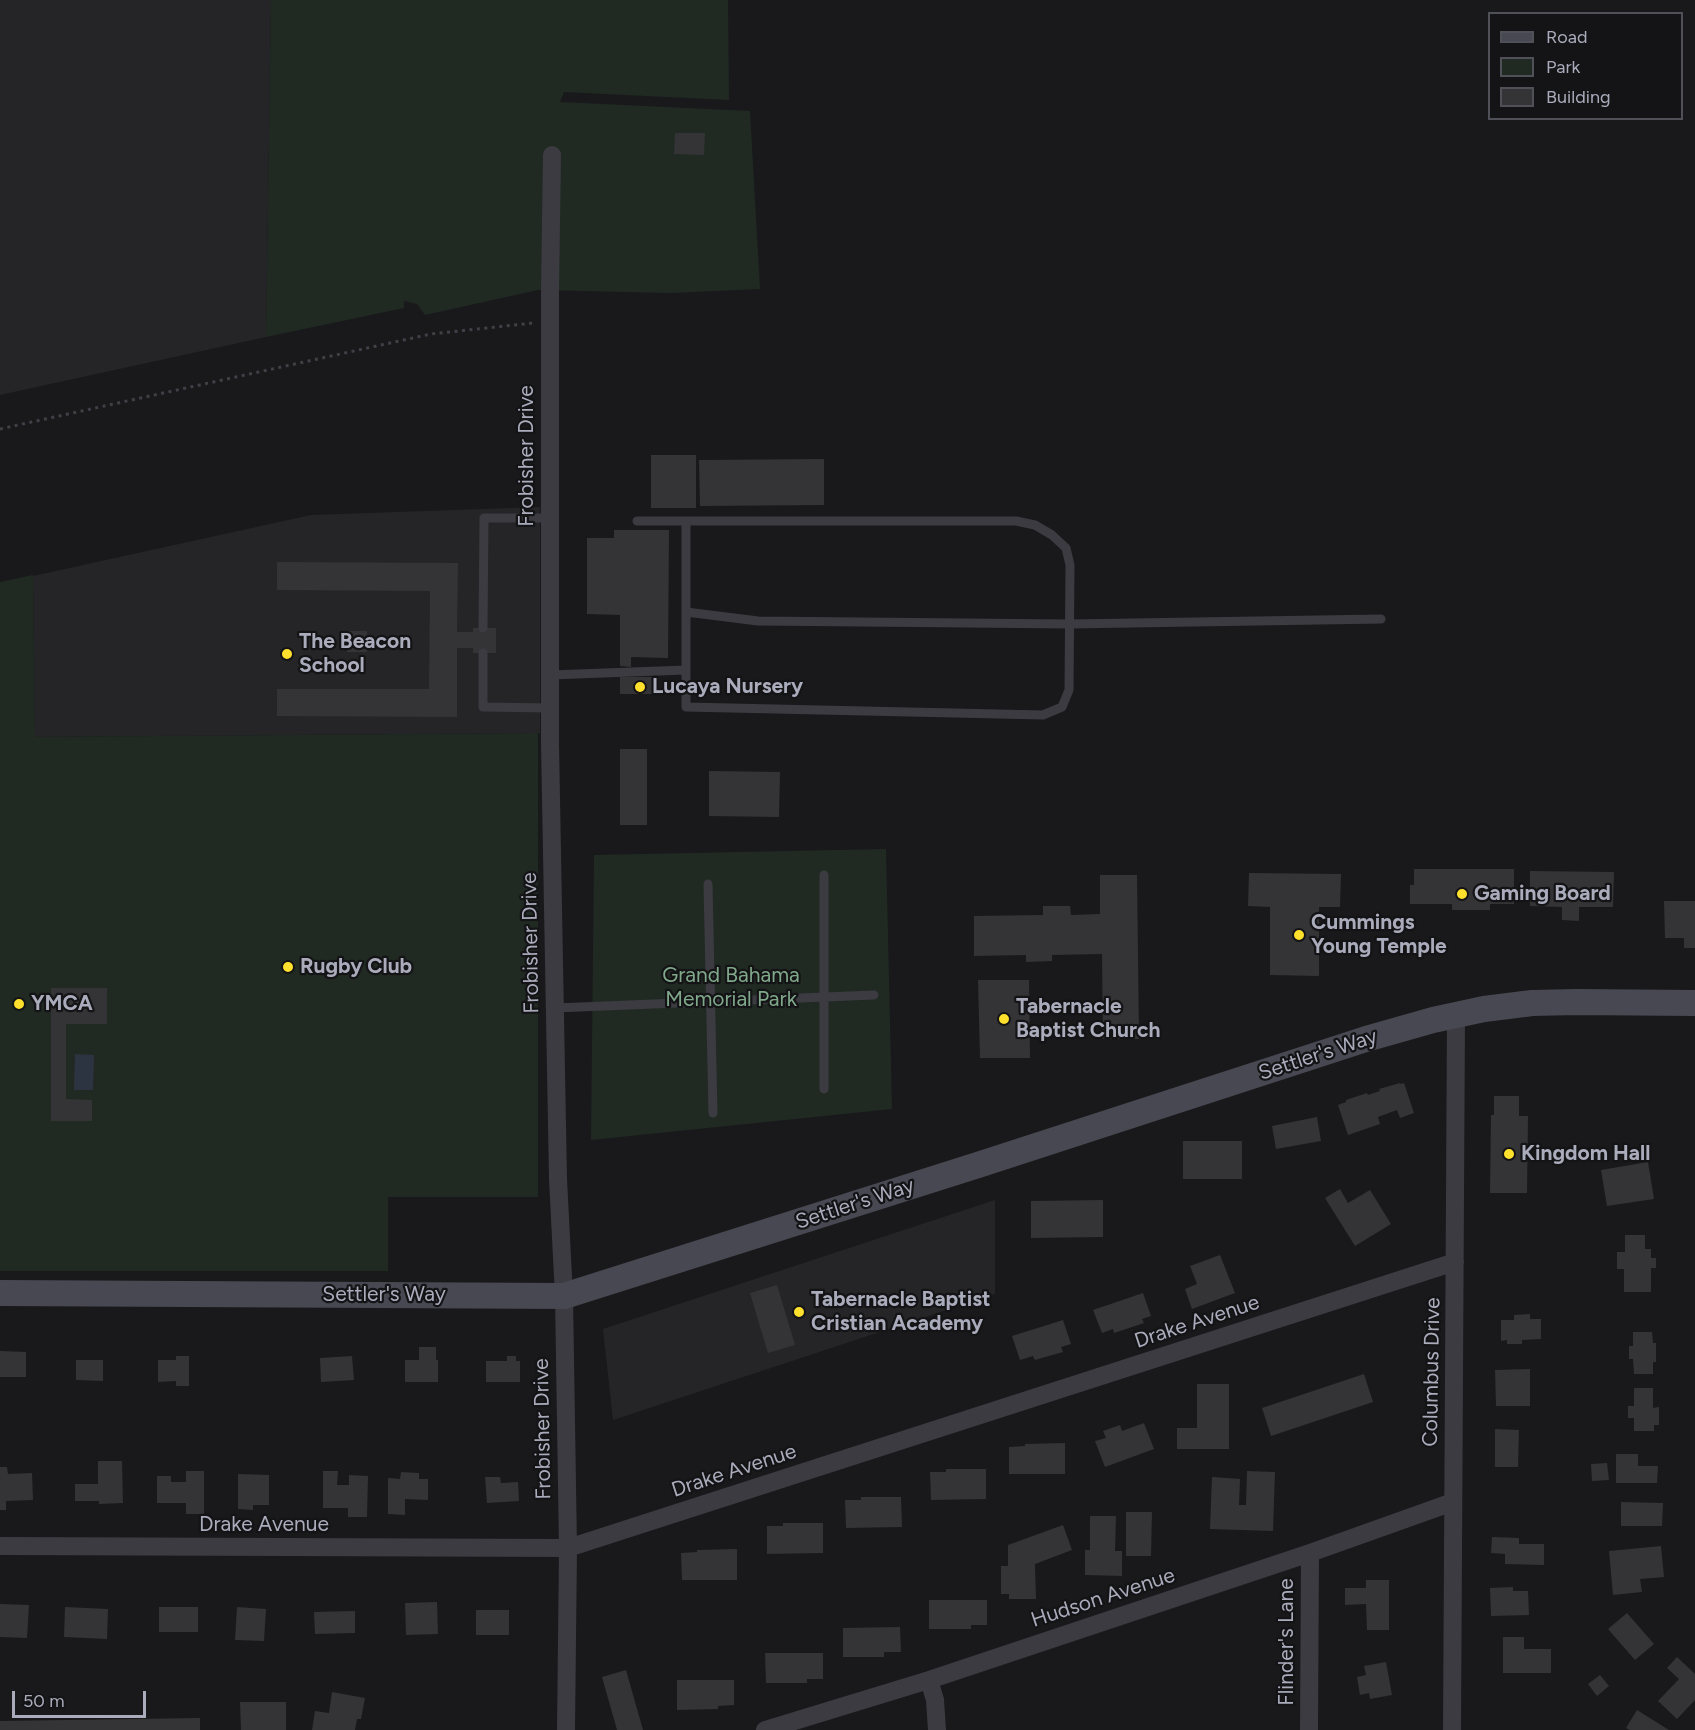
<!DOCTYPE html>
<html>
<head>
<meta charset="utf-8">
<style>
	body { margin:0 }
	#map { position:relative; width:1695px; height:1730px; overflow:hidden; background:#19191b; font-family:Figtree,sans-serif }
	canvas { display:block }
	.legend { position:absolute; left:1488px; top:12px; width:195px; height:108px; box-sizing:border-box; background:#141416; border:2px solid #505158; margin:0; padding:8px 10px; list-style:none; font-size:18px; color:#aaacbc }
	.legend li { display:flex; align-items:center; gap:12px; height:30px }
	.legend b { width:30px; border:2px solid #505158 }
	.scale { position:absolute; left:12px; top:1691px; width:134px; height:27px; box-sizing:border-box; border:3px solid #aaacbc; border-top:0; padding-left:8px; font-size:18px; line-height:21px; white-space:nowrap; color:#aaacbc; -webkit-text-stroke:4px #141416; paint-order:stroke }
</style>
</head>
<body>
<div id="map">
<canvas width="1695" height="1730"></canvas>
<ul class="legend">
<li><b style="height:8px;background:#474851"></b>Road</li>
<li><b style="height:16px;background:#202a23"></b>Park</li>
<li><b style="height:16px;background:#343437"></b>Building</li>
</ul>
<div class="scale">50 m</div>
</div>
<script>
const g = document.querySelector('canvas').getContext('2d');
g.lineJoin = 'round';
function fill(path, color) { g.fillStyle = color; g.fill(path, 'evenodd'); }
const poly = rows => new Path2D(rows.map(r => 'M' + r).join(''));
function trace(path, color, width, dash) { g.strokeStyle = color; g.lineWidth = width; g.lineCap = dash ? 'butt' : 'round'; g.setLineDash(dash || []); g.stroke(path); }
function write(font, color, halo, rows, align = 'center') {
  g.font = font + ' Figtree,sans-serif'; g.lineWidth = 4.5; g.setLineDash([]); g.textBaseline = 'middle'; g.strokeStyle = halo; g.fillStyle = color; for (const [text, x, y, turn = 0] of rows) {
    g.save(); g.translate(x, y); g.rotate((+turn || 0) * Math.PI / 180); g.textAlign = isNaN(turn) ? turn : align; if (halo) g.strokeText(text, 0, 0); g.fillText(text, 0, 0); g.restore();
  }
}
const built = poly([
	[0,0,271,0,266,337,0,395],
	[540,507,540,733,35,737,33,576,311,515],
	[995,1200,995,1294,613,1420,603,1329]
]);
const green = poly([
	[271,0,728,0,729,100,564,92,560,102,750,111,760,289,671,293,538,290,425,315,417,304,404,301,404,308,266,337],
	[33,575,35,737,538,733,538,1197,388,1197,388,1271,0,1271,0,582],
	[886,849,892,1109,591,1140,594,855]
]);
const water = poly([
	[75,1054,94,1055,93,1090,74,1090]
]);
const building = poly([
	[675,133,705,133,704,155,674,154],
	[651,455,696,455,696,508,651,508],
	[824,459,824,505,700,506,699,460],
	[614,530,669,530,668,658,631,657,631,667,620,666,620,615,587,614,587,538,614,538],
	[277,562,458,563,457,632,473,632,473,628,496,628,496,653,473,653,473,648,457,648,457,717,277,716,277,689,429,689,430,591,277,590],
	[347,631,367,631,367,652,347,652],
	[620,677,657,677,657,694,620,694],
	[620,749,647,749,647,825,620,825],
	[709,771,780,772,779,817,709,816],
	[1414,869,1514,869,1514,904,1490,904,1490,910,1452,910,1452,904,1410,904,1410,885,1414,885],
	[1530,871,1614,872,1613,907,1579,907,1579,921,1562,920,1562,907,1530,906],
	[1249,873,1341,874,1340,907,1319,907,1319,976,1270,975,1270,907,1248,906],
	[1100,875,1137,875,1139,1039,1103,1039,1102,954,1052,955,1052,961,1026,962,1026,955,974,956,974,916,1043,915,1043,906,1070,906,1071,915,1100,914],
	[1664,901,1695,901,1695,948,1684,948,1684,938,1665,938],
	[978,980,1029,980,1030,1058,980,1058],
	[51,988,107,988,107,1024,66,1024,66,1099,92,1100,92,1121,51,1121],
	[1400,1083,1401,1084,1404,1083,1414,1113,1400,1118,1397,1110,1378,1117,1380,1124,1348,1135,1338,1105,1346,1102,1346,1100,1367,1093,1368,1095,1380,1091,1379,1089],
	[1494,1096,1519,1096,1519,1116,1528,1116,1527,1193,1490,1193,1491,1115,1494,1115],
	[1317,1117,1321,1141,1276,1149,1272,1126],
	[1183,1141,1242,1141,1242,1179,1183,1179],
	[1648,1162,1654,1199,1607,1206,1601,1170],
	[1340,1189,1348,1203,1370,1190,1391,1224,1355,1246,1325,1198],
	[1103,1200,1103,1237,1031,1238,1031,1201],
	[1625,1235,1645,1235,1645,1249,1651,1249,1651,1258,1656,1258,1656,1268,1651,1268,1651,1292,1624,1292,1624,1269,1617,1269,1617,1252,1625,1252],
	[1220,1255,1235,1293,1192,1309,1185,1289,1197,1284,1190,1266],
	[777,1285,795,1345,768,1353,750,1293],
	[1143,1293,1151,1316,1142,1319,1144,1323,1114,1333,1113,1329,1102,1333,1093,1310],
	[1530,1314,1530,1319,1541,1319,1541,1339,1522,1340,1522,1344,1507,1344,1507,1340,1501,1341,1501,1320,1514,1320,1514,1315],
	[1063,1320,1071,1344,1061,1347,1063,1352,1035,1360,1033,1356,1020,1360,1012,1336],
	[1633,1332,1652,1332,1653,1343,1656,1343,1656,1362,1653,1362,1653,1374,1634,1374,1633,1359,1629,1359,1629,1346,1633,1346],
	[419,1347,436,1347,436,1360,438,1360,438,1382,405,1382,405,1360,419,1360],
	[0,1351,26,1352,26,1377,0,1377],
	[176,1356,189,1356,189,1386,176,1386,176,1381,158,1382,158,1360,176,1360],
	[352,1356,354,1380,321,1382,320,1358],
	[507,1356,516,1356,516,1361,520,1361,520,1382,486,1382,486,1361,507,1361],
	[76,1360,103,1360,103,1381,76,1380],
	[1530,1369,1530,1406,1496,1406,1495,1370],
	[1364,1374,1373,1402,1271,1436,1262,1408],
	[1197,1384,1229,1384,1229,1449,1177,1449,1177,1428,1197,1428],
	[1634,1388,1653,1388,1653,1408,1659,1407,1659,1425,1654,1425,1654,1431,1634,1431,1634,1418,1628,1418,1628,1406,1634,1406],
	[1144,1423,1154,1449,1105,1467,1095,1441,1106,1438,1103,1431,1120,1425,1122,1431],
	[1495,1429,1519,1430,1518,1467,1495,1467],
	[1065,1443,1065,1474,1009,1474,1009,1447,1025,1446,1025,1444],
	[1616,1454,1638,1454,1638,1466,1658,1466,1657,1483,1616,1483],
	[98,1461,122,1461,123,1503,99,1504,99,1501,75,1501,75,1484,98,1484],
	[1607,1463,1609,1480,1592,1481,1591,1464],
	[0,1467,7,1467,8,1474,32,1473,33,1500,6,1501,6,1510,0,1510],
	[946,1469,986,1469,986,1499,931,1500,930,1472,946,1472],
	[186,1471,204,1471,204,1514,186,1514,186,1503,157,1503,157,1476,171,1476,171,1482,186,1482],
	[323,1471,338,1471,337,1485,349,1485,349,1475,368,1476,367,1517,348,1517,348,1508,323,1508],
	[1247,1471,1275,1472,1273,1531,1210,1529,1212,1477,1240,1479,1239,1505,1246,1505],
	[401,1472,419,1473,419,1479,428,1479,428,1500,405,1499,405,1515,388,1514,388,1478,400,1479],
	[238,1474,269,1475,269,1505,253,1505,253,1510,238,1509],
	[485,1477,500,1477,501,1483,518,1482,519,1501,487,1503],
	[861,1497,901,1497,902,1527,846,1528,845,1500,861,1500],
	[1621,1502,1663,1503,1662,1526,1621,1526],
	[1126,1512,1152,1512,1151,1556,1126,1556],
	[1090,1516,1116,1516,1115,1551,1122,1551,1122,1576,1085,1575,1085,1550,1090,1550],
	[783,1523,823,1523,823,1553,767,1554,767,1526,783,1526],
	[1063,1525,1072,1550,1035,1564,1036,1599,1009,1599,1009,1594,1001,1594,1001,1566,1008,1566,1008,1545],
	[1492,1537,1519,1538,1519,1544,1544,1544,1544,1565,1505,1564,1505,1554,1491,1553],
	[1661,1546,1664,1577,1640,1579,1642,1592,1613,1595,1609,1551],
	[737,1549,737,1580,682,1580,681,1553,697,1552,697,1550],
	[1366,1580,1389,1580,1389,1630,1367,1630,1366,1604,1345,1605,1345,1588,1366,1588],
	[1513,1587,1513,1591,1528,1591,1529,1615,1491,1616,1490,1588],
	[929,1600,987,1600,987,1625,971,1625,971,1629,929,1629],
	[437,1602,438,1634,406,1635,405,1603],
	[0,1604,29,1605,27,1638,0,1637],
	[65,1607,108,1609,107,1639,64,1637],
	[159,1607,198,1607,198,1632,159,1632],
	[237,1607,266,1609,264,1641,235,1640],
	[476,1610,509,1610,509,1635,476,1635],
	[355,1611,355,1633,315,1634,314,1612],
	[1627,1613,1654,1644,1635,1660,1608,1629],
	[900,1627,901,1652,884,1652,884,1657,843,1657,843,1628],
	[1503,1637,1524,1637,1524,1649,1551,1649,1551,1673,1503,1673],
	[765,1653,823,1653,823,1679,807,1679,807,1683,766,1683],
	[1677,1657,1695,1674,1695,1700,1677,1719,1658,1701,1679,1679,1667,1668],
	[1386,1662,1392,1695,1370,1699,1369,1693,1360,1695,1357,1677,1366,1675,1364,1666],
	[626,1670,643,1730,617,1730,602,1677],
	[1600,1675,1609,1686,1597,1696,1588,1684],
	[677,1680,734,1680,734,1705,718,1706,718,1709,677,1710],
	[332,1692,365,1698,361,1719,357,1719,355,1730,312,1730,315,1711,329,1713],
	[240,1702,286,1702,286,1730,241,1730],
	[1637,1710,1669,1730,1630,1730,1626,1728],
	[200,1718,200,1730,0,1730,0,1721]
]);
const path = poly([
	[0,429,431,334,533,323]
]);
const lane = poly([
	[637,521,1016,521,1035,525,1052,535,1066,548,1070,565,1069,690,1062,707,1043,715,686,707,686,521],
	[686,612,758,621,1070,624,1381,619],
	[483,628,484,518,550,518],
	[483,653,483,707,550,708],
	[550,675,686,670],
	[824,875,824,1089],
	[708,884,713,1113],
	[555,1008,874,995]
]);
const street = poly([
	[552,155,550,291,550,744,558,1179,564,1296,568,1548,566,1730],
	[0,1546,568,1548,1455,1262],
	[929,1680,935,1700,937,1730],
	[765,1730,929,1680,1310,1553,1453,1502],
	[1309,1730,1310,1553],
	[1452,1730,1456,1015]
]);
const secondary = poly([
	[0,1293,564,1296,981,1164,1366,1039,1433,1020,1484,1009,1532,1003,1576,1002,1695,1003]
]);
const markers = [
	[287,654,6,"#ffe12d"],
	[640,687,6,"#ffe12d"],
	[1462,894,6,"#ffe12d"],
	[1299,935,6,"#ffe12d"],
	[288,967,6,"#ffe12d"],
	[19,1004,6,"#ffe12d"],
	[1004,1019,6,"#ffe12d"],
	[1509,1154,6,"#ffe12d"],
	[799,1312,6,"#ffe12d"]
];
const streetNames = [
	["Frobisher Drive",527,456,-90],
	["Frobisher Drive",531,943,-91],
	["Settler's Way",1318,1055,-18],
	["Settler's Way",855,1204,-18],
	["Settler's Way",384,1295],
	["Drake Avenue",1197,1322,-18],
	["Columbus Drive",1432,1372,-89],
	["Frobisher Drive",543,1429,-91],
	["Drake Avenue",734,1471,-18],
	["Drake Avenue",264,1525],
	["Hudson Avenue",1103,1598,-18],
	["Flinder's Lane",1287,1642,-90]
];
const poiNames = [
	["The Beacon",299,642],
	["School",299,666],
	["Lucaya Nursery",652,687],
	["Gaming Board",1474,894],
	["Cummings",1311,923],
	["Young Temple",1311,947],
	["Rugby Club",300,967],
	["YMCA",31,1004],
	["Tabernacle",1016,1007],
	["Baptist Church",1016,1031],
	["Kingdom Hall",1521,1154],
	["Tabernacle Baptist",811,1300],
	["Cristian Academy",811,1324]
];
const parkNames = [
	["Grand Bahama",731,976],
	["Memorial Park",731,1000]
];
fill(built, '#252528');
fill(green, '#202a23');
fill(water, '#2d3441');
fill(building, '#343437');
trace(path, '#3f4048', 3, [3, 4.5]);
trace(lane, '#3c3b42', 9);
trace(street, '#3c3b42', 18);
trace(secondary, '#474851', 26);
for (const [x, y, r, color] of markers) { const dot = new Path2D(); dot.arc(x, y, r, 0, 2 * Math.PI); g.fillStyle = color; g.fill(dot); trace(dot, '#141416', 2); }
write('21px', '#aaacbc', '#141416', streetNames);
write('bold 21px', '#aaacbc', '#141416', poiNames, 'left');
write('21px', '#80a88a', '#141416', parkNames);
</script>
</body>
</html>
